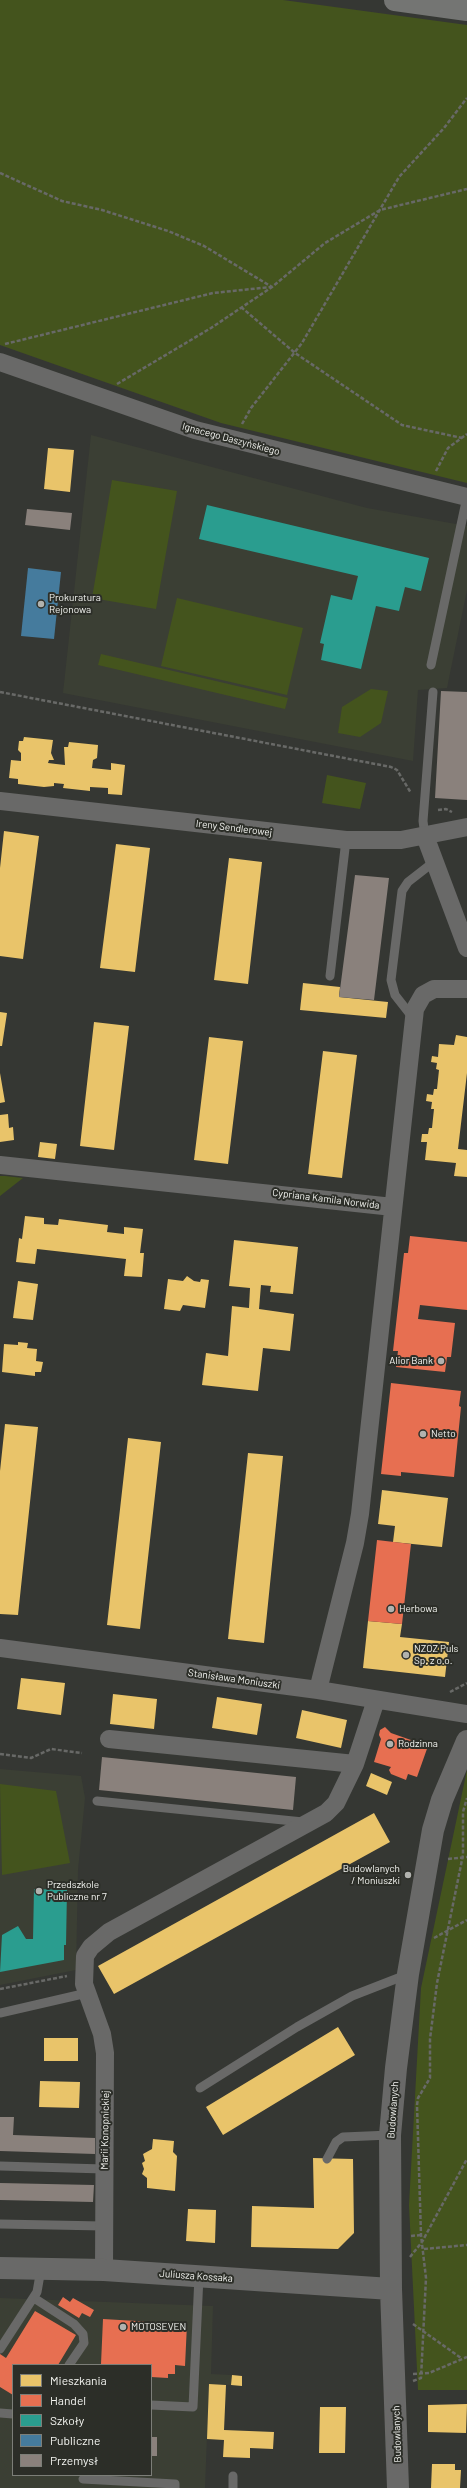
<!DOCTYPE html>
<html>
<head>
<meta charset="utf-8">
<style>
	body { margin:0 }
	#map { position:relative; width:467px; height:2488px; overflow:hidden; background:#353733; font-family:Barlow,sans-serif }
	canvas { display:block }
	.legend { position:absolute; left:12px; top:2364px; width:140px; height:112px; box-sizing:border-box; background:#2c2e28; border:1px solid #7c7e78; margin:0; padding:5px 7px; list-style:none; font-size:12px; color:#f4f5f1 }
	.legend li { display:flex; align-items:center; gap:8px; height:20px }
	.legend b { width:20px; border:1px solid #7c7e78 }
</style>
</head>
<body>
<div id="map">
<canvas width="467" height="2488"></canvas>
<ul class="legend">
<li><b style="height:11px;background:#e9c46a"></b>Mieszkania</li>
<li><b style="height:11px;background:#e76f51"></b>Handel</li>
<li><b style="height:11px;background:#2a9d8f"></b>Szkoły</li>
<li><b style="height:11px;background:#457b9d"></b>Publiczne</li>
<li><b style="height:11px;background:#8a817c"></b>Przemysł</li>
</ul>
</div>
<script>
const g = document.querySelector('canvas').getContext('2d');
g.lineJoin = 'round';
function fill(path, color) { g.fillStyle = color; g.fill(path, 'evenodd'); }
const poly = rows => new Path2D(rows.map(r => 'M' + r).join(''));
function trace(path, color, width, dash) { g.strokeStyle = color; g.lineWidth = width; g.lineCap = dash ? 'butt' : 'round'; g.setLineDash(dash || []); g.stroke(path); }
function write(font, color, halo, rows, align = 'center') {
  g.font = font + ' Barlow,sans-serif'; g.lineWidth = 4; g.setLineDash([]); g.textBaseline = 'middle'; g.strokeStyle = halo; g.fillStyle = color; for (const [text, x, y, turn = 0] of rows) {
    g.save(); g.translate(x, y); g.rotate((+turn || 0) * Math.PI / 180); g.textAlign = isNaN(turn) ? turn : align; if (halo) g.strokeText(text, 0, 0); g.fillText(text, 0, 0); g.restore();
  }
}
const built = poly([
	[91,435,367,508,467,526,467,590,447,688,418,690,413,761,63,693],
	[0,1769,81,1776,85,1798,78,1870,76,1970,0,1985],
	[0,2298,213,2306,211,2374,232,2375,231,2385,209,2384,205,2488,0,2488],
	[13,2365,151,2365,151,2475,13,2475]
]);
const green = poly([
	[0,0,283,0,467,25,467,483,221,423,0,345],
	[112,480,177,491,156,609,92,598],
	[177,598,303,628,287,695,161,666],
	[101,654,288,698,285,709,98,665],
	[371,689,388,691,381,723,360,737,338,733,342,707],
	[327,775,366,783,360,809,322,803],
	[0,1176,5,1176,23,1178,0,1196],
	[467,1770,467,2390,418,2390,409,2205,421,1988],
	[0,1784,56,1791,70,1863,2,1875]
]);
const homes = poly([
	[48,448,74,450,70,492,44,489],
	[24,737,53,740,51,753,54,760,49,760,48,763,56,764,65,765,64,747,68,747,69,742,98,745,97,758,93,760,92,768,111,770,111,763,125,765,122,795,108,794,108,788,90,787,90,791,63,788,64,784,54,783,54,786,44,787,18,784,18,779,9,778,11,760,21,761,21,753,18,750,19,741,23,741],
	[4,831,39,836,23,959,0,956,0,868],
	[116,844,150,848,135,972,100,968],
	[229,858,262,862,248,984,214,980],
	[303,983,340,987,339,997,388,1002,386,1018,300,1010],
	[0,1012,7,1013,2,1046,0,1046],
	[94,1022,129,1026,114,1150,80,1146],
	[456,1035,467,1037,467,1073,458,1149,467,1150,467,1177,454,1176,456,1163,425,1160,427,1142,421,1142,422,1134,428,1134,429,1128,432,1128,434,1109,431,1109,432,1102,426,1101,427,1094,433,1095,434,1089,437,1089,439,1070,436,1069,437,1063,431,1062,432,1056,438,1057,439,1044,454,1045],
	[209,1037,243,1041,228,1164,194,1160],
	[323,1051,357,1055,342,1178,308,1174],
	[0,1073,5,1102,0,1103],
	[8,1114,9,1128,13,1127,14,1140,0,1142,0,1115],
	[40,1142,57,1144,55,1159,38,1157],
	[25,1216,44,1218,44,1224,58,1225,59,1219,108,1225,107,1232,124,1234,124,1227,143,1229,140,1253,144,1253,142,1277,124,1276,126,1259,37,1249,35,1264,16,1262,19,1238,22,1239],
	[234,1240,298,1247,293,1294,270,1292,271,1286,261,1285,259,1309,294,1314,290,1351,263,1348,258,1391,202,1385,206,1353,228,1356,232,1306,249,1308,250,1288,229,1286],
	[187,1276,194,1281,200,1282,201,1279,209,1280,205,1308,183,1305,180,1311,164,1309,168,1279,183,1281],
	[18,1281,38,1284,33,1320,13,1318],
	[18,1342,28,1343,27,1348,37,1349,36,1361,43,1362,41,1372,35,1372,35,1376,2,1372,4,1344,18,1345],
	[5,1424,38,1427,18,1615,0,1614,0,1471],
	[128,1438,161,1442,140,1629,107,1625],
	[248,1453,283,1456,264,1643,228,1639],
	[382,1490,448,1498,442,1547,393,1542,395,1526,378,1524],
	[368,1621,402,1624,400,1637,449,1642,445,1677,363,1668],
	[21,1678,65,1683,61,1715,17,1709],
	[113,1694,157,1699,154,1729,110,1724],
	[217,1697,262,1704,257,1735,212,1728],
	[302,1710,347,1720,341,1748,296,1738],
	[371,1773,392,1782,387,1795,366,1786],
	[374,1813,390,1842,114,1994,98,1966],
	[338,2027,355,2055,223,2135,206,2107],
	[44,2038,78,2038,78,2061,44,2061],
	[40,2081,80,2082,79,2108,39,2107],
	[153,2139,174,2141,173,2152,177,2156,175,2191,147,2188,147,2178,142,2174,144,2169,142,2163,145,2161,143,2154,152,2149],
	[313,2158,353,2159,354,2233,338,2249,251,2247,252,2206,314,2208],
	[188,2209,216,2210,215,2243,186,2241],
	[232,2375,242,2376,242,2386,231,2385],
	[209,2384,226,2385,224,2430,274,2432,273,2449,250,2448,250,2458,223,2457,224,2440,207,2439],
	[467,2404,466,2433,428,2432,428,2405],
	[320,2407,346,2407,345,2453,319,2453],
	[432,2464,455,2464,455,2470,461,2470,460,2488,431,2488]
]);
const shops = poly([
	[410,1236,467,1242,467,1310,420,1305,418,1319,455,1323,451,1357,447,1357,445,1372,396,1367,398,1351,393,1351,404,1253,408,1253],
	[391,1383,461,1391,459,1406,461,1407,454,1477,401,1472,401,1476,381,1474],
	[377,1540,411,1544,402,1624,368,1621],
	[385,1727,391,1733,428,1746,417,1777,408,1774,406,1780,391,1774,389,1770,391,1767,374,1762,381,1739,379,1735,380,1730],
	[63,2297,70,2302,73,2298,94,2310,90,2317,82,2313,79,2318,58,2305],
	[35,2311,76,2335,58,2365,13,2365,13,2395,0,2387,0,2354,6,2358],
	[103,2319,187,2324,185,2366,175,2365,175,2374,168,2374,168,2378,151,2377,151,2365,101,2364]
]);
const schools = poly([
	[207,505,429,558,421,591,405,587,399,611,376,606,361,669,321,660,324,644,320,643,331,595,352,600,358,576,199,539],
	[34,1889,67,1890,66,1945,64,1945,64,1960,0,1972,2,1935,18,1926,26,1939,33,1939]
]);
const public = poly([
	[28,568,61,572,54,639,21,636]
]);
const industry = poly([
	[27,509,72,513,70,530,25,525],
	[441,691,467,692,467,800,435,798],
	[355,875,389,878,374,1000,339,997],
	[102,1757,296,1777,293,1810,99,1790],
	[0,2117,14,2117,13,2135,95,2138,95,2154,0,2151],
	[0,2183,94,2185,93,2202,0,2200],
	[151,2437,157,2437,157,2456,151,2456]
]);
const path = poly([
	[0,173,62,201,102,210,168,231,204,246,272,287],
	[241,307,295,353,402,425,462,438],
	[5,344,213,293,271,287],
	[117,384,211,328,272,287,325,243,380,210,467,189],
	[242,424,251,408,302,343,399,177,444,128,467,98],
	[436,471,448,448,467,434],
	[0,692,391,767,397,770,411,793],
	[438,810,446,809,452,812],
	[450,1692,467,1683],
	[0,1754,31,1758,51,1749,82,1753],
	[448,1859,467,1857],
	[434,1938,467,1920],
	[0,1989,67,1976],
	[411,2236,421,2235],
	[424,2249,467,2245],
	[410,2257,422,2242,467,2159],
	[413,2324,461,2358],
	[413,2374,429,2373,467,2357],
	[413,2381,421,2378,426,2278,421,2235,417,2105,418,2098,430,2078,430,2039,437,1983,463,1855,463,1812,467,1798]
]);
const service = poly([
	[431,665,467,497],
	[425,836,423,821,433,692],
	[330,976,346,840],
	[413,1018,395,995,391,980,402,891,408,882,435,861],
	[97,1801,303,1822],
	[0,2013,87,1993],
	[200,2088,297,2027,352,1996,406,1975],
	[327,2159,336,2142,343,2137,390,2135],
	[0,2166,104,2169],
	[0,2224,103,2226],
	[34,2298,74,2324,83,2334,84,2343,69,2365],
	[0,2349,37,2292,41,2269],
	[151,2405,193,2407,199,2276],
	[0,2413,13,2414],
	[83,2479,175,2484,175,2488],
	[233,2488,233,2476]
]);
const minor = poly([
	[0,362,195,430,467,497],
	[0,801,346,840,401,840,467,827],
	[425,836,467,948],
	[0,1165,393,1207],
	[0,1648,318,1690,467,1714],
	[318,1690,355,1543,360,1514,415,1009,423,995,434,989,467,989],
	[109,1739,355,1764],
	[104,2270,105,2053,102,2034,84,1984,85,1956,91,1947,109,1932,326,1813,336,1803,355,1764,376,1700]
]);
const tertiary = poly([
	[0,2268,104,2270,391,2289],
	[398,2488,391,2289,390,2135,396,2068,408,1974,433,1830,442,1800,467,1741]
]);
const secondary = poly([
	[395,0,467,10]
]);
const markers = [
	[41,604,4,"#b1b2ae"],
	[441,1361,4,"#b1b2ae"],
	[423,1434,4,"#b1b2ae"],
	[391,1609,4,"#b1b2ae"],
	[406,1655,4,"#b1b2ae"],
	[390,1744,4,"#b1b2ae"],
	[408,1875,4,"#b1b2ae"],
	[39,1891,4,"#b1b2ae"],
	[123,2327,4,"#b1b2ae"]
];
const streetNames = [
	["Ignacego Daszyńskiego",231,439,15],
	["Ireny Sendlerowej",234,828,7],
	["Cypriana Kamila Norwida",326,1199,7],
	["Stanisława Moniuszki",234,1679,8],
	["Budowlanych",393,2110,-86],
	["Marii Konopnickiej",105,2130,-89],
	["Juliusza Kossaka",196,2276,4],
	["Budowlanych",397,2434,-92]
];
const poiNames = [
	["Prokuratura",49,598],
	["Rejonowa",49,610],
	["Alior Bank",433,1361,"right"],
	["Netto",431,1434],
	["Herbowa",399,1609],
	["NZOZ Puls",414,1649],
	["Sp. z o.o.",414,1661],
	["Rodzinna",398,1744],
	["Budowlanych",400,1869,"right"],
	["/ Moniuszki",400,1881,"right"],
	["Przedszkole",47,1885],
	["Publiczne nr 7",47,1897],
	["MOTOSEVEN",131,2327]
];
fill(built, '#3b3f34');
fill(green, '#44541d');
fill(homes, '#e9c46a');
fill(shops, '#e76f51');
fill(schools, '#2a9d8f');
fill(public, '#457b9d');
fill(industry, '#8a817c');
trace(path, '#686967', 2.5, [4, 2]);
trace(service, '#696968', 9);
trace(minor, '#696968', 18);
trace(tertiary, '#696968', 22);
trace(secondary, '#747573', 22);
for (const [x, y, r, color] of markers) { const dot = new Path2D(); dot.arc(x, y, r, 0, 2 * Math.PI); g.fillStyle = color; g.fill(dot); trace(dot, '#2c2e28', 1.5); }
write('10px', '#f4f5f1', '#2c2e28', streetNames);
write('10px', '#f4f5f1', '#2c2e28', poiNames, 'left');
</script>
</body>
</html>
